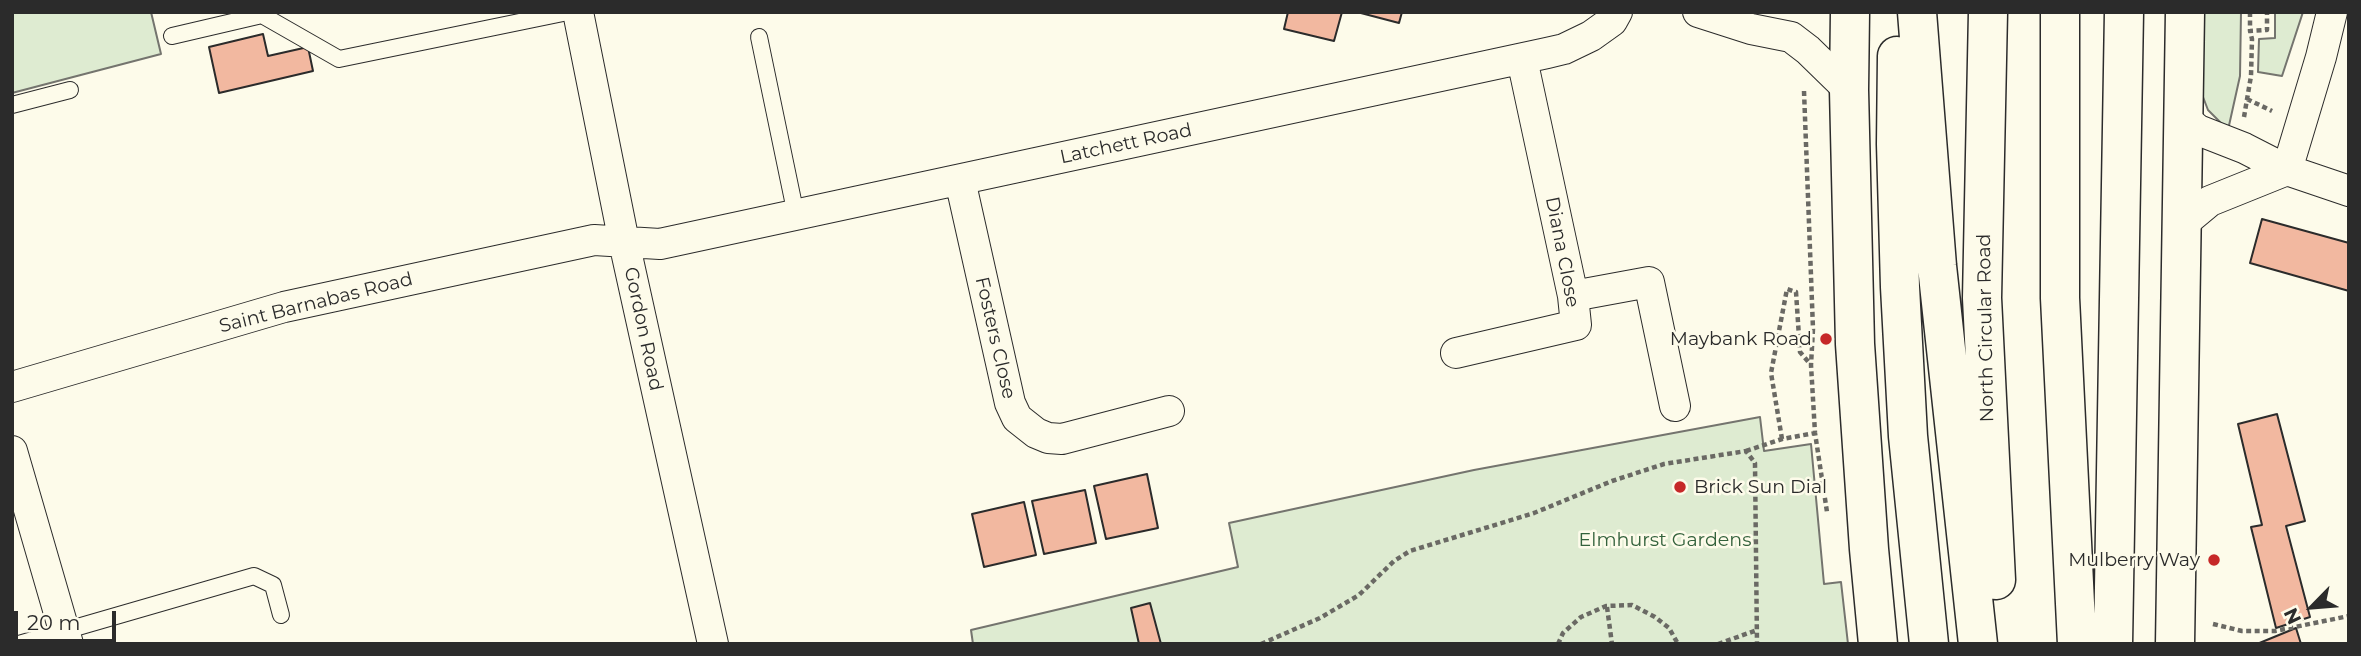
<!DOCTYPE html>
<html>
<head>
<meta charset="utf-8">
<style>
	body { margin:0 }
	#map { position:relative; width:2361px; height:656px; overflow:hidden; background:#fdfbea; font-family:Montserrat,sans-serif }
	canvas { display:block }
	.frame { position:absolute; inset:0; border:14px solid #2b2b2b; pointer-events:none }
	.north { position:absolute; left:2277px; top:572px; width:70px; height:70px; -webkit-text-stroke:5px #fdfbea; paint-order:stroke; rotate:245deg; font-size:19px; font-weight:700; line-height:28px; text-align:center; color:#2b2b2b }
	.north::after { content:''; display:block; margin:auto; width:24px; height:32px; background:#2b2b2b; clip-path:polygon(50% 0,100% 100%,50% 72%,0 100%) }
	.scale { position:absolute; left:14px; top:611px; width:102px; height:32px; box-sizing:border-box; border:4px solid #2b2b2b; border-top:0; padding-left:9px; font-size:21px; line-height:24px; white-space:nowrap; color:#2b2b2b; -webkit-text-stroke:5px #fdfbea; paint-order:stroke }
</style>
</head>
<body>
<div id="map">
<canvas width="2361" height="656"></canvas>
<div class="frame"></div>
<div class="north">N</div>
<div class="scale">20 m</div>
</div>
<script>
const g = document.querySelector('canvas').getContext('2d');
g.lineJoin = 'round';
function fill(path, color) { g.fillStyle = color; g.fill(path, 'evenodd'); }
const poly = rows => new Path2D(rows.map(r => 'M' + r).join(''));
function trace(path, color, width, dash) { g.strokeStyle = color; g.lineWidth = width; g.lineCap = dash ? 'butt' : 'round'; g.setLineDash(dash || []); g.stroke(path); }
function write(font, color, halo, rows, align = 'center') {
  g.font = font + ' Montserrat,sans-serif'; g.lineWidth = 5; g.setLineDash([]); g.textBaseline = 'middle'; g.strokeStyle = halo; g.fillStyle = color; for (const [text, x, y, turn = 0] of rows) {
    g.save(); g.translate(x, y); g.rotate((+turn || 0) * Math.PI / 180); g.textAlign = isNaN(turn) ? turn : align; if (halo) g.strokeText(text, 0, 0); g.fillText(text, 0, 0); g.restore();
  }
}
const green = poly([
	[12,12,151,12,161,54,12,93,12,12],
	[2198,12,2241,12,2240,76,2228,130,2208,110,2198,84,2198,12],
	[2275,12,2303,12,2282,76,2258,72,2259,39,2275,38,2275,12],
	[1760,417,1764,451,1811,444,1824,584,1841,582,1848,644,973,644,971,630,1238,567,1229,523,1474,470,1760,417]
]);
const building = poly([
	[1288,12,1342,12,1334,41,1284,29,1288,12],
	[1357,12,1402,12,1399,23,1357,12],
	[263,34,268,56,308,47,313,71,219,93,209,47,263,34],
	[2262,219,2349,243,2349,291,2250,263,2262,219],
	[2277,414,2305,521,2286,526,2310,617,2276,628,2251,527,2262,525,2238,424,2277,414],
	[1147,474,1158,528,1106,539,1094,486,1147,474],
	[1085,490,1096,543,1044,554,1032,501,1085,490],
	[1024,502,1036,555,984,567,972,514,1024,502],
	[1150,603,1161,644,1139,644,1131,608,1150,603],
	[2296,628,2301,644,2257,644,2296,628]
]);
const path = poly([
	[2250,12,2250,31,2267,30,2267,12],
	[1804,91,1813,329,1811,365,1815,433,1827,512],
	[2247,99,2272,111],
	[2244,117,2251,76,2252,39,2250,31],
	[1782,439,1771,373,1787,289,1796,292,1800,352,1811,365],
	[1746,451,1782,439,1815,433],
	[1607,607,1612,644],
	[2213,624,2242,631,2275,631,2349,616],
	[1261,644,1320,618,1359,595,1394,561,1410,551,1534,513,1612,481,1664,464,1746,451,1755,463,1757,644],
	[1558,644,1563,633,1581,617,1606,606,1632,605,1655,617,1669,628,1678,644],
	[1718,644,1757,630]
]);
const lane = poly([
	[172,36,262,15,339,59,568,12],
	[759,37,796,215],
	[12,105,70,90],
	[19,644,254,576,273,585,281,615]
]);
const street = poly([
	[578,12,624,242,713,644],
	[1698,12,1751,29,1791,37,1808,50,1849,90],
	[2182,117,2198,130,2244,148,2287,170,2349,191],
	[2287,170,2321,57,2332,12],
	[960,180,1010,403,1017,418,1036,433,1048,438,1062,439,1169,411],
	[2180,226,2210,201,2287,170],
	[1573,296,1649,282,1675,406],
	[1456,353,1576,325,1573,296,1522,59],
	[12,387,284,307,594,240,660,244,1547,53,1564,49,1591,36,1612,21,1617,12],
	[12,451,68,644]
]);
const highway = poly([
	[1850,12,1849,90,1855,344,1869,549,1878,644],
	[1917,12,1937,266,1978,644],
	[1988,12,1982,298,1996,580],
	[2060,12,2060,298,2077,644],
	[1897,56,1896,144,1900,287,1908,436,1929,644],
	[2113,644,2124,12],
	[2175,644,2185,12]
]);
const markers = [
	[1826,339,7,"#c62828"],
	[1680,487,7,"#c62828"],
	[2214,560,7,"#c62828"]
];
const streetNames = [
	["Latchett Road",1126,144,-12],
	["Diana Close",1562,252,79],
	["Saint Barnabas Road",316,303,-14],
	["North Circular Road",1986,328,-91],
	["Gordon Road",643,329,78],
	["Fosters Close",995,338,77]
];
const poiNames = [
	["Maybank Road",1812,339],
	["Brick Sun Dial",1694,487,"left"],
	["Mulberry Way",2200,560]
];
const parkNames = [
	["Elmhurst Gardens",1665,540]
];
fill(green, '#deebd1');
trace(green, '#74746e', 2);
fill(building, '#f2b8a0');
trace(building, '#2b2b2b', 2);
trace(lane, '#2b2b2b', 18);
trace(street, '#2b2b2b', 32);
trace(highway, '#2b2b2b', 41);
trace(path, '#6a6964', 4.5, [5, 3.5]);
trace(lane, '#fdfbea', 16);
trace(street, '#fdfbea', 30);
trace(highway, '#fdfbea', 38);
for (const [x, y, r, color] of markers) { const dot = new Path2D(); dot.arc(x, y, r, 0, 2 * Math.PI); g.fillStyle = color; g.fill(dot); trace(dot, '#fdfbea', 2.5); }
write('19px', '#2b2b2b', '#fdfbea', streetNames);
write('19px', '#2b2b2b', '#fdfbea', poiNames, 'right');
write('19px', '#34623c', '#fdfbea', parkNames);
</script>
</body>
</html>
